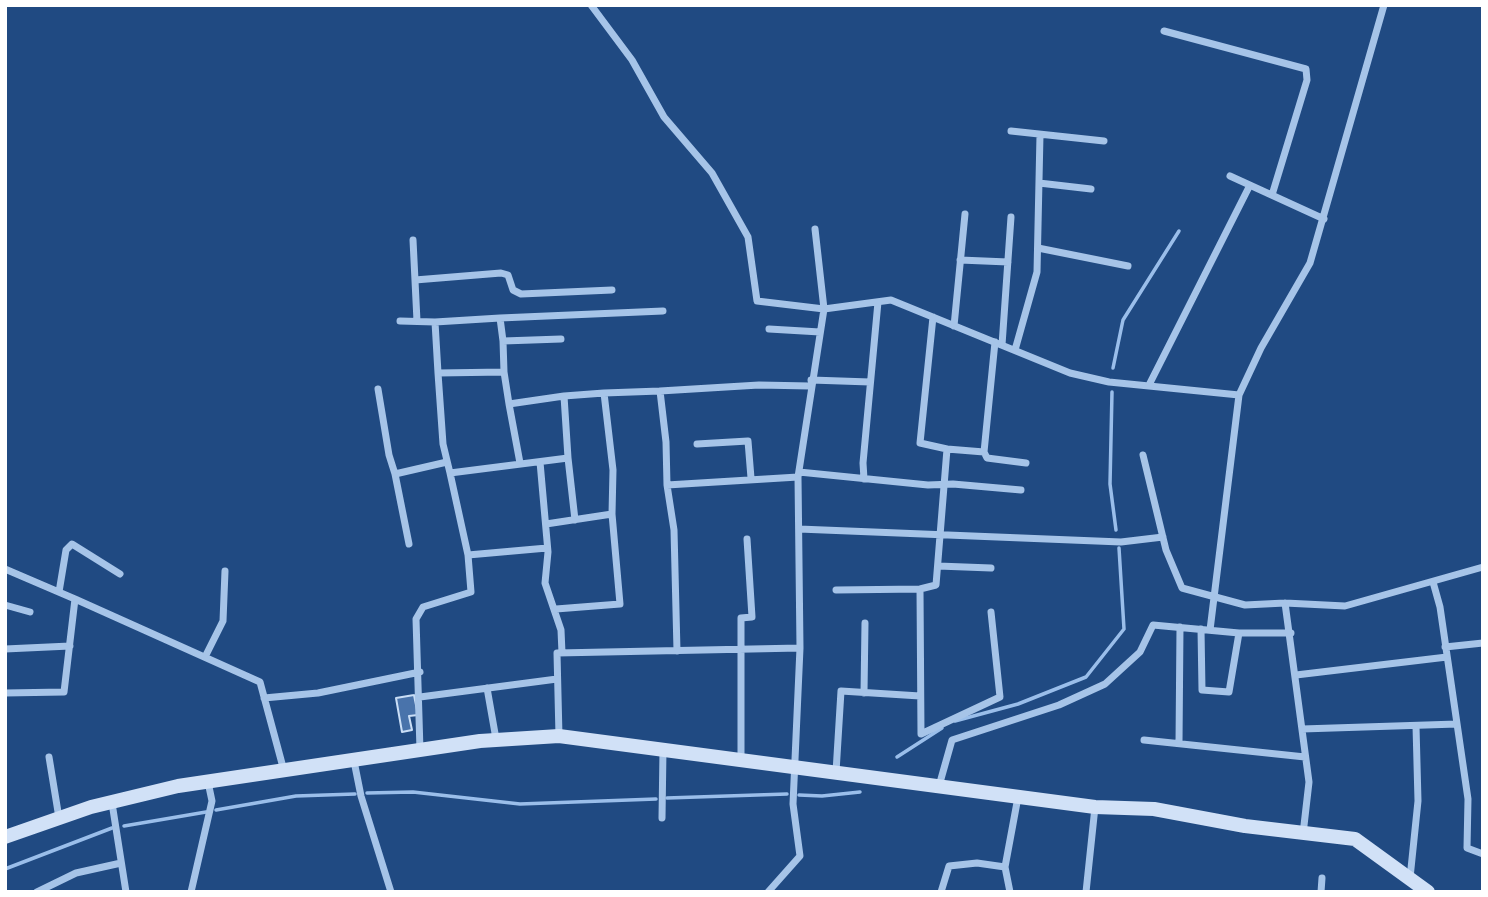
<!DOCTYPE html>
<html>
<head>
<meta charset="utf-8">
<style>
	body { margin:0 }
	#map { position:relative; width:1488px; height:897px; overflow:hidden; background:#204a82; font-family:"DM Sans",sans-serif }
	canvas { display:block }
	.frame { position:absolute; inset:0; border:7px solid #fff; pointer-events:none }
</style>
</head>
<body>
<div id="map">
<canvas width="1488" height="897"></canvas>
<div class="frame"></div>
</div>
<script>
const g = document.querySelector('canvas').getContext('2d');
g.lineJoin = 'round';
const poly = rows => new Path2D(rows.map(r => 'M' + r).join(''));
function trace(path, color, width, dash) { g.strokeStyle = color; g.lineWidth = width; g.lineCap = dash ? 'butt' : 'round'; g.setLineDash(dash || []); g.stroke(path); }
function fill(path, color) { g.fillStyle = color; g.fill(path, 'evenodd'); }
const stream = poly([
	[1113,368,1123,320,1179,231],
	[1112,392,1110,484,1116,530],
	[955,721,1018,704,1086,677,1124,629,1119,548],
	[897,757,942,728],
	[367,793,413,792,520,804,656,799],
	[799,795,822,796,860,792],
	[667,798,787,794],
	[216,810,296,796,355,794],
	[124,826,206,812],
	[5,869,112,828]
]);
const building = poly([
	[414,695,418,715,409,716,412,730,402,732,396,698,414,695]
]);
const street = poly([
	[591,5,632,60,664,117,712,173,748,237,757,301,824,309,798,477,800,648,793,804,800,856,768,892],
	[1164,31,1306,69,1307,80,1272,195],
	[1011,131,1104,141],
	[1230,176,1324,219],
	[1039,183,1091,189],
	[815,229,824,309,891,300,1070,373,1109,382,1239,395],
	[413,240,417,321],
	[1038,248,1128,266],
	[960,260,1008,262],
	[415,280,501,273,508,275,513,290,521,294,612,290],
	[500,318,663,311],
	[400,321,435,322,438,373],
	[435,322,500,318,503,341],
	[954,326,965,214],
	[769,329,820,332],
	[1002,345,1011,217],
	[1015,350,1037,272,1040,135],
	[504,372,503,341,561,339],
	[811,380,870,382],
	[1149,385,1250,185],
	[378,389,389,455,395,474],
	[604,393,660,391],
	[564,396,604,393,613,470,612,514],
	[697,444,748,441,751,478],
	[947,449,984,452,987,458,1026,463],
	[984,452,995,342],
	[1143,455,1166,550,1182,588,1245,605,1285,603,1345,606,1483,567],
	[540,462,548,552,545,583,561,630,562,653],
	[520,463,509,404,564,396,568,458],
	[799,472,928,485,953,484,1021,490],
	[450,473,443,444,438,373,504,372,509,404],
	[864,479,863,463,878,302],
	[667,485,666,442,660,391,759,385,810,386],
	[546,524,612,514,620,604,556,609],
	[799,529,1121,542,1163,537],
	[409,544,395,474,447,462],
	[468,555,547,548],
	[938,566,991,568],
	[5,569,75,599],
	[1433,582,1440,607,1468,799,1467,848,1483,854],
	[920,589,921,734,1000,697,991,612],
	[836,590,920,589,936,585,947,449,920,443,933,317],
	[59,592,66,550,72,544,120,574],
	[1285,603,1309,782,1303,834],
	[5,605,30,612],
	[1201,629,1202,690,1229,692,1239,633],
	[1210,630,1239,395,1261,348,1310,263,1384,5],
	[1445,647,1483,643],
	[5,649,70,646],
	[677,651,674,530,667,485,798,477],
	[205,657,223,621,225,571],
	[1296,675,1447,657],
	[487,688,496,739],
	[5,693,64,692,75,599,260,682,284,771],
	[864,693,865,623],
	[420,697,557,679],
	[264,698,318,693,420,672],
	[1302,729,1457,724],
	[559,736,557,653,800,648],
	[1144,740,1305,757],
	[1179,743,1180,627],
	[420,750,416,619,423,607,471,592,468,555,450,473,568,458,575,520],
	[49,757,59,818],
	[741,759,741,618,752,617,747,539],
	[354,761,361,796,391,892],
	[836,772,841,691,920,696],
	[939,786,952,740,1059,705,1105,684,1140,652,1153,625,1239,633,1291,633],
	[112,803,126,892],
	[662,818,663,750],
	[1005,867,1018,797],
	[1410,878,1418,801,1416,726],
	[37,892,76,873,121,863],
	[191,892,212,801,208,782],
	[941,892,949,866,977,863,1005,867,1010,892],
	[1086,892,1095,807],
	[1321,892,1322,878]
]);
const secondary = poly([
	[5,837,91,807,178,786,480,741,559,736,1095,807,1154,809,1245,826,1355,839,1428,892]
]);
trace(stream, '#9abeea', 3.5);
fill(building, '#4973ab');
trace(building, '#cadef6', 2);
trace(street, '#a6c4e8', 7);
trace(secondary, '#d1e1f7', 14);
</script>
</body>
</html>
